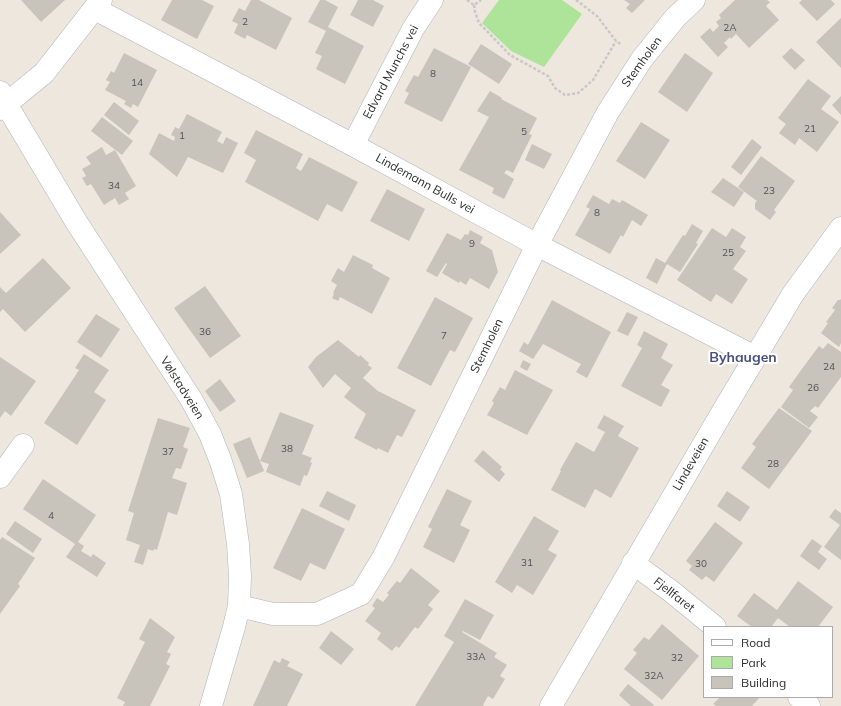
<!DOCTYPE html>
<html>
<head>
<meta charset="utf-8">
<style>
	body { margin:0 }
	#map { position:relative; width:841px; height:706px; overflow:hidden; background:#ede7dd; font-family:Mulish,sans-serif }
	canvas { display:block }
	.legend { position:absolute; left:703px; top:626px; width:130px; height:72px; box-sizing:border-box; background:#fff; border:1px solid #aaa; margin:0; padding:5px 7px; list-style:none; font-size:12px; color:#2b2b2b }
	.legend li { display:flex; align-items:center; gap:8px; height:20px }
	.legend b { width:20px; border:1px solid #aaa }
</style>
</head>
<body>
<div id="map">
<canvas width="841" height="706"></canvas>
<ul class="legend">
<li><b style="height:5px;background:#fff"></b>Road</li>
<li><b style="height:11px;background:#ade499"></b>Park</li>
<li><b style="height:11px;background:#c8c4bc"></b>Building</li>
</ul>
</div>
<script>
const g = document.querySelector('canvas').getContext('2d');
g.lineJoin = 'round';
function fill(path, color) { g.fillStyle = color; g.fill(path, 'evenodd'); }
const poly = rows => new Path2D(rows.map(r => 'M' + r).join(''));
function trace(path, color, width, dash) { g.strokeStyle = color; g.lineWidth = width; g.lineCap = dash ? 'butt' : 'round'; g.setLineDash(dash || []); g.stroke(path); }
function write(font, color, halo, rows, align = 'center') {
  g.font = font + ' Mulish,sans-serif'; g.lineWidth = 4; g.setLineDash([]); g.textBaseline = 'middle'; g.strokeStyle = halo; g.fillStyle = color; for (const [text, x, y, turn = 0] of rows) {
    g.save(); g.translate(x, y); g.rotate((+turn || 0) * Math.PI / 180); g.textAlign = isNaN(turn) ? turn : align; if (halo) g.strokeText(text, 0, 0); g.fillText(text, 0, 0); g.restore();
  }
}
const green = poly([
	[499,0,562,0,582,14,544,67,511,51,482,23]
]);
const building = poly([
	[21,0,65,0,41,22],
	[172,0,202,0,214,6,197,39,161,20],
	[251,0,259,0,292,18,276,50,247,35,245,39,234,33,238,24,232,21,239,8,245,11],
	[320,0,325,0,338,7,326,31,308,22],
	[358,0,373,0,384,6,373,27,350,15],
	[624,0,645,0,632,13,626,8,630,4],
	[735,0,767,0,770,2,766,6,779,20,749,48,736,34,731,39,730,37,724,43,728,47,718,57,700,37,710,28,713,32,719,26,716,22,721,18,719,15],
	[802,0,831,0,835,4,817,21,799,3],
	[841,18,841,68,816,42],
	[328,27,364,46,345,84,316,69,322,56,315,53],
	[481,44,512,64,499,84,468,64],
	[434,48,471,67,442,122,404,103,409,93,405,91,414,75,418,77],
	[791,48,805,60,795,70,782,57],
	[124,53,157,70,138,107,133,104,131,108,124,104,126,101,105,90,110,82,106,80,111,71,114,73],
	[685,53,713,73,687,112,658,92],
	[808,79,831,96,821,109,839,122,817,152,799,138,795,145,779,133,786,124,778,118],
	[490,91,502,98,501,99,537,118,529,134,532,135,513,173,507,170,504,173,514,179,504,199,492,193,494,188,459,170,489,117,477,111],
	[841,96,841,115,832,105],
	[114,102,139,121,129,135,104,115],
	[187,114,222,132,217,141,223,144,226,137,238,143,223,173,188,157,177,177,149,154,159,133,174,141,175,137,171,135,175,127,179,129],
	[102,117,133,141,122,155,91,131],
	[641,122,670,140,645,179,616,161],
	[256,130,303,154,296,168,301,171,309,157,358,182,342,212,327,204,318,221,245,182,256,160,244,153],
	[752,139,762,147,741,175,731,167],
	[532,144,552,154,544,169,525,160],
	[102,147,106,155,115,150,136,186,125,193,129,199,119,205,115,198,104,205,91,184,87,186,82,178,86,176,82,169,91,164,86,157],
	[761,156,795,181,774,210,776,212,770,220,755,209,755,203,757,201,738,187],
	[723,178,744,192,734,207,711,192],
	[387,189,425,209,409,241,370,221],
	[593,195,609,204,612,199,620,203,622,200,648,215,641,226,632,220,623,237,621,235,610,254,575,235,590,209,586,207],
	[0,212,21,235,0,254],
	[692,224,703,231,696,243,698,244,680,272,667,264,657,284,646,278,656,258,665,263,683,235,685,236],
	[712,228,726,237,732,228,746,237,740,247,746,251,733,269,748,279,732,304,716,294,711,302,677,280],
	[470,230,483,237,480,243,492,250,498,272,489,289,470,278,466,285,460,281,459,283,442,273,447,264,446,263,437,277,426,271,447,233,461,240,465,234,468,235],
	[353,255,373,265,372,268,390,278,372,314,340,297,338,301,332,298,334,294,333,293,337,285,331,281,338,268,344,272],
	[43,258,71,288,25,332,3,309,0,312,0,287,6,293],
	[205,286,241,336,210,358,174,308],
	[435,297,473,318,455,352,450,350,431,386,397,368],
	[841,299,841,343,839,347,821,333,828,323,826,322,835,310,832,308,838,300,840,300],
	[552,300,611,332,587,378,576,372,581,364,543,344,533,359,519,351,524,342,528,345],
	[627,312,638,317,628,336,617,331],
	[96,314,120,329,101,358,77,342],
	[644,331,668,344,661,358,673,365,661,385,670,390,661,407,621,386,642,348,637,345],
	[338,340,359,357,360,355,369,363,368,365,372,368,363,378,378,391,416,410,402,437,397,435,388,453,378,448,377,450,354,438,366,414,344,397,351,388,335,374,323,388,308,367,316,357],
	[828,343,841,352,841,377,818,408,815,406,810,411,818,417,809,428,781,407,793,390,789,387,804,366,819,346,823,349],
	[84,354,109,370,94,392,106,400,77,445,44,423,79,370,75,368],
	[0,357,36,381,11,416,5,411,0,418],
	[523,360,531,364,527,371,520,367],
	[515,370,553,390,527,435,487,415,494,403,492,401,500,387,505,390],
	[220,379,236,401,220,412,205,391],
	[779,408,812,431,769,489,741,468,756,447,752,444],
	[280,412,314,425,302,454,312,458,310,462,312,463,307,476,304,475,300,486,266,472,269,464,260,461],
	[604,415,624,426,618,436,639,448,611,498,595,489,585,508,551,490,561,471,560,470,576,442,594,452,605,432,597,428],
	[158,418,190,428,183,447,188,449,181,469,176,468,172,478,187,483,177,515,168,512,157,550,154,549,153,551,148,549,143,565,134,562,140,545,126,540,134,513,128,511],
	[250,437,264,471,247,478,233,444],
	[483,450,502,467,500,469,505,474,499,482,474,461],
	[43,479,96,515,78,542,84,546,81,551,91,557,93,554,106,563,97,577,66,557,75,544,23,509],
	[447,489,472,501,460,525,470,530,454,563,423,547,432,529,428,527],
	[327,491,356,505,349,521,319,506],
	[727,491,750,507,740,522,717,506],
	[302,508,345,529,325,570,310,563,301,581,273,568],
	[835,509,841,513,841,560,824,547,840,525,829,517],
	[534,516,559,531,548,550,557,555,533,595,517,585,512,593,495,582],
	[15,521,42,539,33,553,6,534],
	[715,522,743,543,714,582,706,576,702,580,689,570,692,566,686,561],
	[2,537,35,558,18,584,20,586,0,614,0,540],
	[812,539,822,546,818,552,827,559,819,570,800,556],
	[411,568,440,591,428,605,433,609,418,629,415,627,399,648,396,646,392,651,377,639,381,633,365,621,375,608,372,606,377,598,383,602,389,595,387,593,397,581,400,583],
	[798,581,833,607,818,627,790,627,778,618,771,627,752,627,737,616,754,593,777,610],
	[465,599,494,615,480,640,463,631,462,632,497,653,494,657,507,665,500,676,505,679,493,699,488,696,483,705,484,706,415,706,454,642,444,636],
	[150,618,175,637,167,652,171,654,166,664,170,666,150,706,123,706,125,702,117,698,145,642,139,639],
	[662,624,699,656,662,700,624,669,637,653,633,650,644,637,649,640],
	[331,631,354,649,341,665,319,648],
	[282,658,290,662,287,666,303,674,287,706,253,706,274,660,280,663],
	[628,684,654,705,653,706,631,706,619,695],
	[720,697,760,697,752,706,716,706,713,704]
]);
const path = poly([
	[467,0,474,5,481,0],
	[576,0,597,16,616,41,622,45],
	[474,5,475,12,479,23,510,55,548,76,555,88,565,95,578,93,593,80,616,41]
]);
const minor = poly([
	[95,9,353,145,537,245,755,357],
	[0,92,6,104,77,223,191,399,210,434,221,462,231,494,238,544,240,576,239,606,234,627,211,706],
	[0,109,44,73,101,0],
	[353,145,413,29,432,0],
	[0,477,23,445],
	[633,563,672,592,715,627],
	[239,606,273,614,317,614,361,594,383,558,537,245,608,112,642,59,675,18,694,0],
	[799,697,809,706],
	[551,706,720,416,793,294,841,228]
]);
const numberNames = [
	["2",245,22],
	["2A",730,28],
	["8",433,74],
	["14",137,83],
	["21",810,129],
	["5",524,132],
	["1",182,136],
	["34",114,186],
	["23",769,191],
	["8",597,213],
	["9",472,244],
	["25",728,253],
	["36",205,332],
	["7",444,336],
	["24",829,367],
	["26",813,388],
	["38",287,449],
	["37",168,452],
	["28",773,464],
	["4",51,516],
	["31",527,563],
	["30",701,564],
	["33A",476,657],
	["32",677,658],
	["32A",654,676]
];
const streetNames = [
	["Stemholen",642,62,-54],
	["Edvard Munchs vei",391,72,-62],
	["Lindemann Bulls vei",425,184,29],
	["Stemholen",487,346,-64],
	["Vølstadveien",182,388,58],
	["Lindeveien",691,464,-60],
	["Fjellfaret",674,595,38]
];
const quarterNames = [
	["Byhaugen",743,358]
];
fill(green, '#ade499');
fill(building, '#c8c4bc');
trace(minor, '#b1b2be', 23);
trace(path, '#c8c8c8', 2.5, [3, 2]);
trace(minor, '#fff', 22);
write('10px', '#52514f', null, numberNames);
write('12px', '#2b2b2b', '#fff', streetNames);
write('bold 14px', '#4a507c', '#fff', quarterNames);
</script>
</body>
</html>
